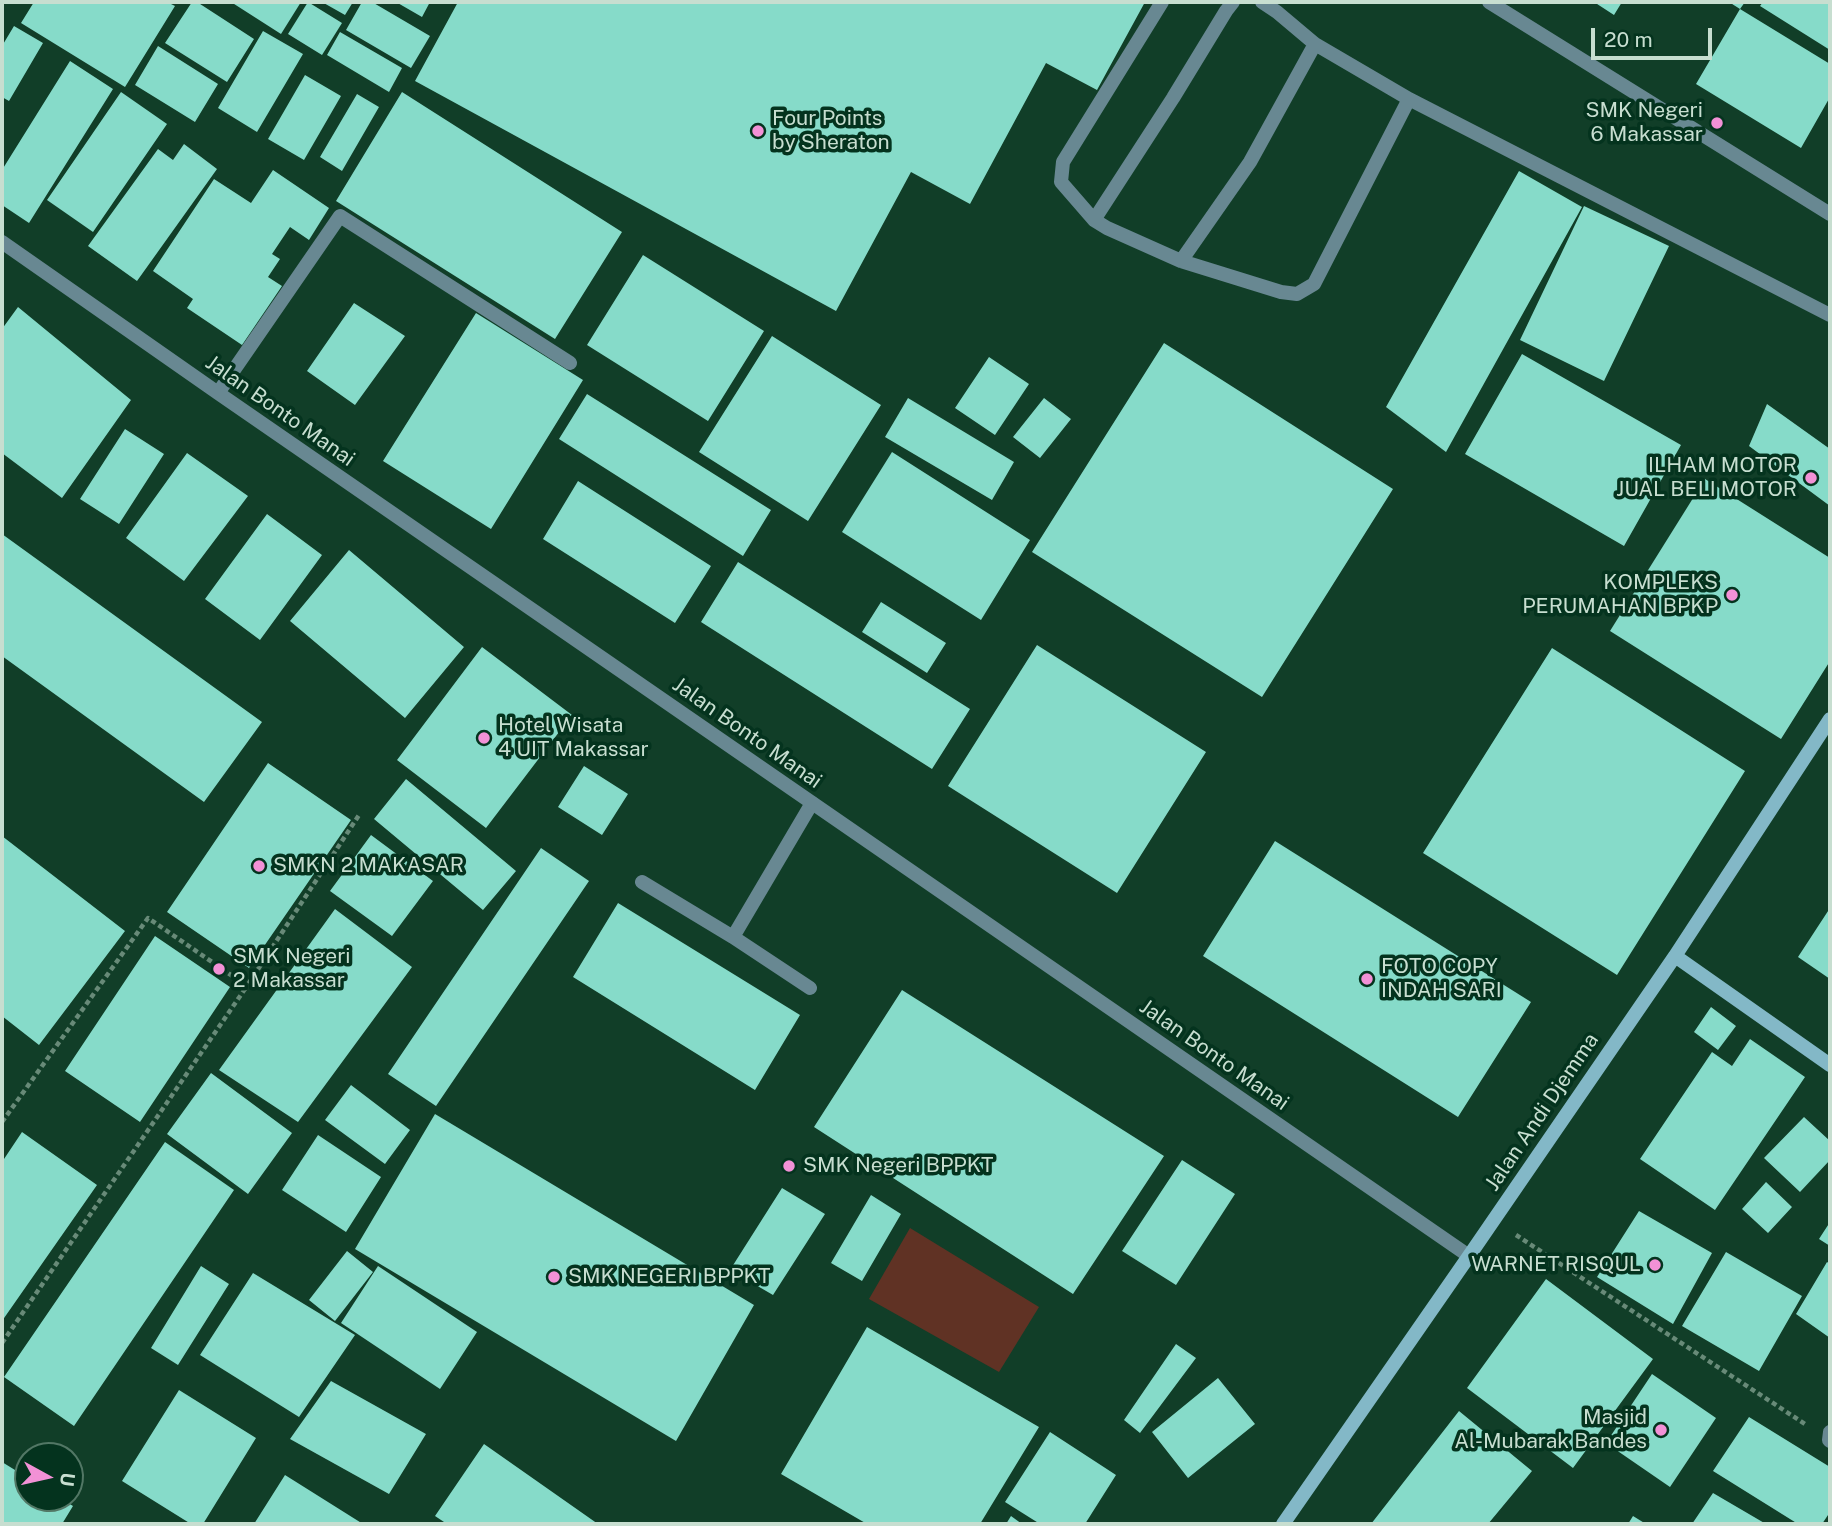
<!DOCTYPE html>
<html>
<head>
<meta charset="utf-8">
<style>
	body { margin:0 }
	#map { position:relative; width:1832px; height:1526px; overflow:hidden; background:#113e28; font-family:"Public Sans",sans-serif }
	canvas { display:block }
	.frame { position:absolute; inset:0; border:4px solid #c7ded0; pointer-events:none }
	.north { position:absolute; left:14px; top:1442px; width:70px; height:70px; box-sizing:border-box; background:#04331e; border:2px solid #527765; border-radius:50%; rotate:98deg; font-size:19px; font-weight:700; line-height:28px; text-align:center; color:#c7ded0 }
	.north::after { content:''; display:block; margin:auto; width:24px; height:32px; background:#f291d6; clip-path:polygon(50% 0,100% 100%,50% 72%,0 100%) }
	.scale { position:absolute; left:1591px; top:28px; width:121px; height:32px; box-sizing:border-box; border:4px solid #c7ded0; border-top:0; padding-left:9px; font-size:21px; line-height:24px; white-space:nowrap; color:#c7ded0; -webkit-text-stroke:5px #04331e; paint-order:stroke }
</style>
</head>
<body>
<div id="map">
<canvas width="1832" height="1526"></canvas>
<div class="frame"></div>
<div class="north">U</div>
<div class="scale">20 m</div>
</div>
<script>
const g = document.querySelector('canvas').getContext('2d');
g.lineJoin = 'round';
function fill(path, color) { g.fillStyle = color; g.fill(path, 'evenodd'); }
const poly = rows => new Path2D(rows.map(r => 'M' + r).join(''));
function trace(path, color, width, dash) { g.strokeStyle = color; g.lineWidth = width; g.lineCap = dash ? 'butt' : 'round'; g.setLineDash(dash || []); g.stroke(path); }
function write(font, color, halo, rows, align = 'center') {
  g.font = font + ' "Public Sans",sans-serif'; g.lineWidth = 7; g.setLineDash([]); g.textBaseline = 'middle'; g.strokeStyle = halo; g.fillStyle = color; for (const [text, x, y, turn = 0] of rows) {
    g.save(); g.translate(x, y); g.rotate((+turn || 0) * Math.PI / 180); g.textAlign = isNaN(turn) ? turn : align; if (halo) g.strokeText(text, 0, 0); g.fillText(text, 0, 0); g.restore();
  }
}
const green = poly([
	[910,1228,1039,1307,999,1372,869,1299]
]);
const building = poly([
	[34,2,167,2,175,6,125,87,21,23],
	[192,2,197,2,254,39,227,82,165,43],
	[231,2,301,2,281,34],
	[308,2,342,23,322,55,288,34],
	[322,2,353,2,345,15],
	[362,2,372,2,430,36,411,68,346,30],
	[396,2,430,2,422,17],
	[458,2,1145,2,1097,90,1046,63,970,204,911,172,836,311,415,81],
	[1594,2,1622,2,1614,15],
	[1729,2,1745,2,1740,9],
	[1763,2,1830,2,1830,50,1760,6],
	[1740,9,1830,64,1830,97,1801,148,1696,84],
	[14,26,43,43,9,101,2,97,2,46],
	[263,31,303,54,257,132,218,108],
	[340,32,402,68,389,92,327,55],
	[158,46,218,84,195,122,135,85],
	[70,61,113,89,29,223,2,205,2,170],
	[305,75,341,96,304,160,268,139],
	[121,92,167,124,93,232,47,200],
	[402,92,622,232,555,339,336,201],
	[357,94,379,107,342,171,320,157],
	[184,144,217,169,137,281,88,246,158,149,173,160],
	[273,170,329,208,309,240,290,227,272,254,280,259,268,277,282,286,242,345,187,308,193,299,153,271,214,179,251,203],
	[1519,171,1582,207,1446,452,1386,407],
	[1584,206,1669,246,1604,381,1520,340],
	[643,255,764,331,708,421,587,345],
	[354,303,405,336,355,405,307,371],
	[18,307,131,400,62,498,2,453,2,329],
	[476,313,583,380,491,529,383,461],
	[772,336,881,405,808,521,699,452],
	[1164,343,1393,489,1262,697,1032,552],
	[1522,354,1681,445,1624,546,1465,454],
	[989,357,1029,384,995,435,955,408],
	[587,394,771,510,743,556,559,439],
	[908,398,1014,462,992,500,885,437],
	[1044,398,1071,419,1040,458,1013,437],
	[1767,404,1830,449,1830,506,1749,446],
	[125,429,164,454,119,524,80,499],
	[892,452,1030,540,981,620,842,532],
	[187,453,248,496,184,581,126,538],
	[1705,479,1830,558,1830,661,1781,739,1610,631],
	[578,481,711,566,675,623,543,539],
	[267,514,322,555,260,640,205,599],
	[2,534,262,722,204,802,2,656],
	[349,550,464,647,405,718,290,621],
	[738,562,970,709,932,769,701,622],
	[881,602,946,643,927,673,862,632],
	[1037,645,1206,752,1117,893,948,786],
	[482,647,572,715,486,828,397,760],
	[1552,648,1745,771,1617,975,1423,853],
	[268,763,351,820,249,968,167,912],
	[584,766,628,794,602,835,558,807],
	[406,779,516,871,483,910,374,819],
	[371,835,433,881,392,936,330,891],
	[2,836,125,931,39,1045,2,1016],
	[1275,841,1531,1002,1458,1117,1203,956],
	[541,848,589,881,436,1106,388,1074],
	[618,903,800,1015,755,1090,573,977],
	[1830,908,1830,979,1798,957],
	[335,909,412,967,298,1122,219,1070],
	[155,936,230,987,140,1122,65,1071],
	[902,990,1164,1156,1073,1294,814,1127],
	[1711,1007,1736,1026,1718,1050,1694,1032],
	[1750,1039,1805,1077,1715,1210,1640,1159,1712,1052,1732,1066],
	[211,1073,292,1133,248,1194,167,1134],
	[351,1085,410,1130,385,1164,325,1120],
	[435,1114,754,1305,676,1441,355,1249],
	[1804,1117,1830,1141,1830,1160,1800,1192,1764,1158],
	[22,1132,97,1185,2,1321,2,1162],
	[318,1135,381,1177,346,1232,282,1190],
	[165,1142,234,1190,74,1426,4,1377],
	[1182,1160,1235,1194,1176,1285,1122,1251],
	[1766,1182,1792,1207,1768,1233,1742,1209],
	[782,1188,825,1214,773,1295,730,1270],
	[871,1195,901,1214,862,1281,831,1263],
	[1639,1211,1712,1253,1673,1324,1597,1277],
	[1830,1222,1830,1246,1819,1239],
	[347,1251,373,1272,335,1321,309,1300],
	[1726,1252,1802,1296,1759,1371,1682,1326],
	[1827,1262,1830,1264,1830,1338,1796,1314],
	[201,1266,229,1284,178,1365,151,1348],
	[378,1266,477,1332,440,1389,341,1323],
	[253,1273,355,1335,299,1417,200,1355],
	[1546,1279,1653,1359,1573,1468,1467,1388],
	[867,1327,1039,1427,980,1524,867,1524,781,1474],
	[1176,1344,1196,1358,1140,1433,1124,1420],
	[1652,1374,1716,1418,1670,1487,1606,1443],
	[1218,1378,1255,1424,1188,1478,1152,1432],
	[331,1381,426,1434,389,1494,290,1439],
	[179,1390,256,1438,203,1524,191,1524,122,1481],
	[1459,1411,1532,1471,1488,1524,1371,1524],
	[1749,1417,1830,1467,1830,1512,1822,1524,1798,1524,1713,1471],
	[1050,1432,1116,1475,1085,1524,1040,1524,1005,1502],
	[484,1444,598,1524,447,1524,435,1516],
	[2,1462,28,1478,28,1498,60,1498,73,1506,62,1524,2,1524],
	[285,1475,363,1524,254,1524],
	[1713,1493,1766,1524,1692,1524],
	[1011,1516,1022,1524,1006,1524],
	[1633,1516,1646,1524,1628,1524]
]);
const path = poly([
	[2,1122,148,918,247,986,359,815],
	[1516,1235,1805,1424],
	[2,1343,247,986]
]);
const lane = poly([
	[1162,2,1063,162,1061,182,1094,220,1107,228,1181,261,1281,292,1297,294,1314,284,1409,99],
	[1262,2,1277,12,1315,44,1409,99,1830,315],
	[1489,2,1830,214],
	[1094,220,1173,98,1226,11,1233,2],
	[1181,261,1250,162,1315,44],
	[642,882,733,937,810,988],
	[733,937,812,803]
]);
const street = poly([
	[2,242,218,393,1469,1256],
	[218,393,340,216,570,363],
	[1830,1432,1829,1440,1830,1441]
]);
const secondary = poly([
	[1675,956,1830,1065],
	[1283,1524,1469,1256,1675,956,1830,719]
]);
const markers = [
	[1717,123,7,"#f291d6"],
	[758,131,7,"#f291d6"],
	[1811,478,7,"#f291d6"],
	[1732,595,7,"#f291d6"],
	[484,738,7,"#f291d6"],
	[259,866,7,"#f291d6"],
	[219,969,7,"#f291d6"],
	[1367,979,7,"#f291d6"],
	[789,1166,7,"#f291d6"],
	[1655,1265,7,"#f291d6"],
	[554,1277,7,"#f291d6"],
	[1661,1430,7,"#f291d6"]
];
const poiNames = [
	["SMK Negeri",1703,111,"right"],
	["6 Makassar",1703,135,"right"],
	["Four Points",772,119],
	["by Sheraton",772,143],
	["ILHAM MOTOR",1797,466,"right"],
	["JUAL BELI MOTOR",1797,490,"right"],
	["KOMPLEKS",1718,583,"right"],
	["PERUMAHAN BPKP",1718,607,"right"],
	["Hotel Wisata",498,726],
	["4 UIT Makassar",498,750],
	["SMKN 2 MAKASAR",273,866],
	["SMK Negeri",233,957],
	["2 Makassar",233,981],
	["FOTO COPY",1381,967],
	["INDAH SARI",1381,991],
	["SMK Negeri BPPKT",803,1166],
	["WARNET RISQUL",1641,1265,"right"],
	["SMK NEGERI BPPKT",568,1277],
	["Masjid",1647,1418,"right"],
	["Al-Mubarak Bandes",1647,1442,"right"]
];
const streetNames = [
	["Jalan Bonto Manai",280,411,35],
	["Jalan Bonto Manai",747,733,35],
	["Jalan Bonto Manai",1214,1055,35],
	["Jalan Andi Djemma",1542,1112,-56]
];
fill(green, '#603224');
fill(building, '#86dbc9');
trace(path, '#688a78', 4.5, [5, 3.5]);
trace(lane, '#688892', 14);
trace(street, '#688892', 14);
trace(secondary, '#83b8c7', 14);
for (const [x, y, r, color] of markers) { const dot = new Path2D(); dot.arc(x, y, r, 0, 2 * Math.PI); g.fillStyle = color; g.fill(dot); trace(dot, '#04331e', 2.5); }
write('21px', '#c7ded0', '#04331e', poiNames, 'left');
write('21px', '#c7ded0', '#04331e', streetNames);
</script>
</body>
</html>
